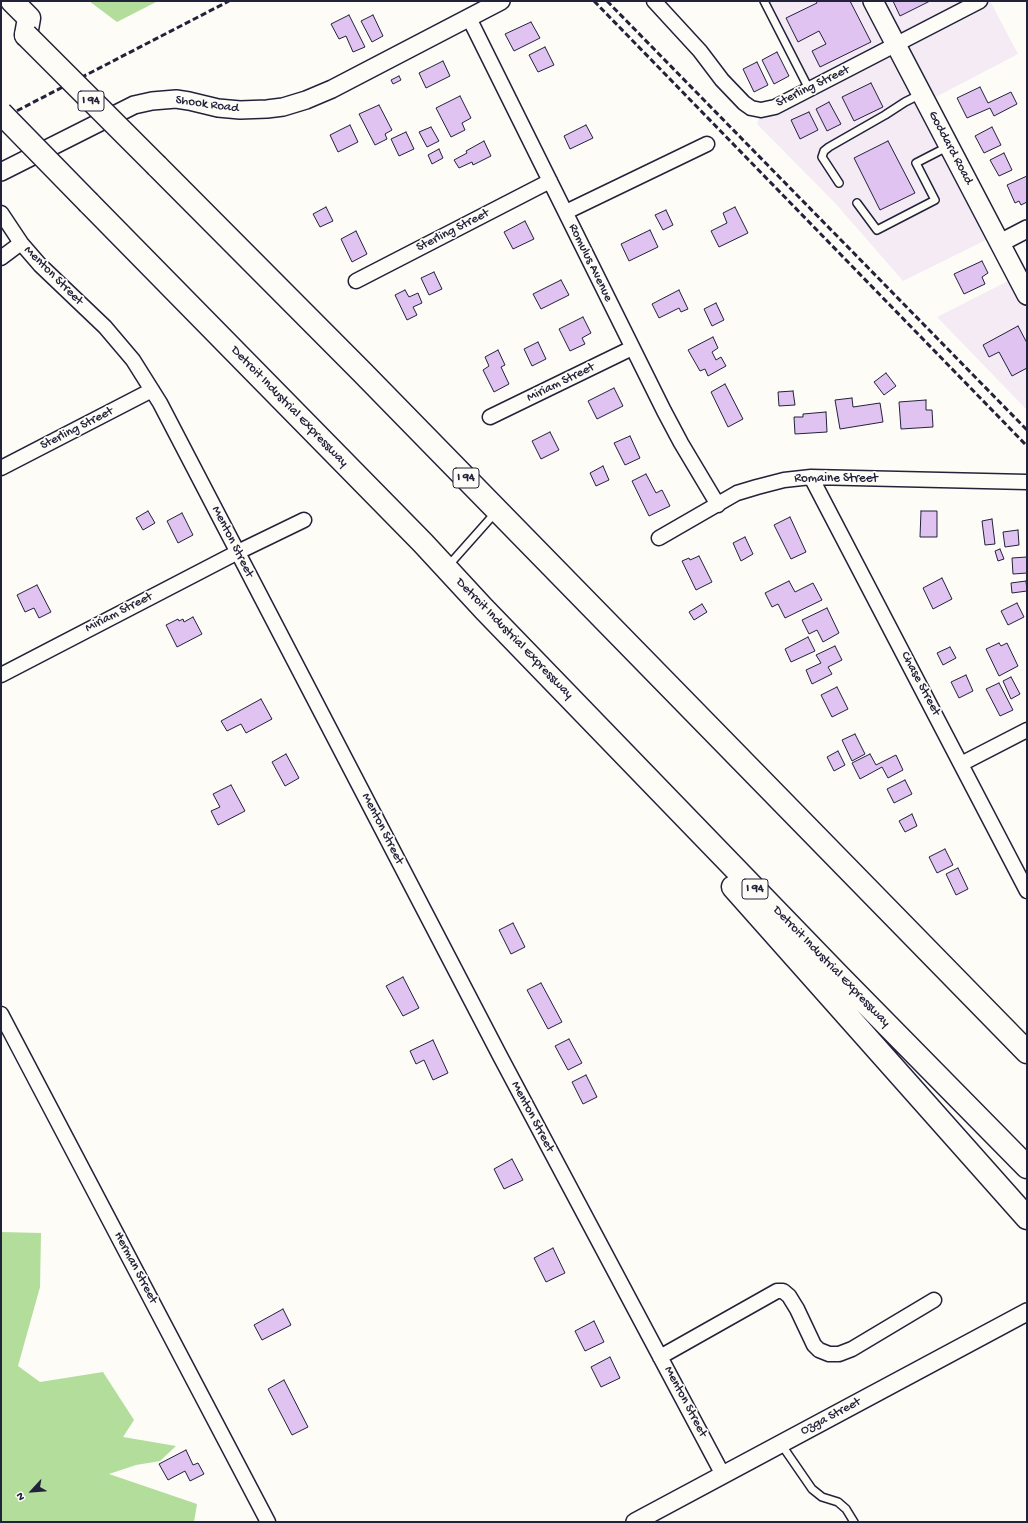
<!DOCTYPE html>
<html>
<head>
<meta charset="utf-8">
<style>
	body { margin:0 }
	#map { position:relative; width:1028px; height:1523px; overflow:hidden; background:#fdfcf7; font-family:"Gochi Hand",sans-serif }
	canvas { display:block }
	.frame { position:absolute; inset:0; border:2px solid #22223b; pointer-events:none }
	.north { position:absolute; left:12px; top:1471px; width:40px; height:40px; -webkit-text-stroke:3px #fdfcf7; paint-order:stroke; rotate:244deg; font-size:11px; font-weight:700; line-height:16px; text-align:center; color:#22223b }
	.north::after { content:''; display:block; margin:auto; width:14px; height:18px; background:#22223b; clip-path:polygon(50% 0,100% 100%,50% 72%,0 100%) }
</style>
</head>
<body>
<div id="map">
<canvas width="1028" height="1523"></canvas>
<div class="frame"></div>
<div class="north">N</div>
</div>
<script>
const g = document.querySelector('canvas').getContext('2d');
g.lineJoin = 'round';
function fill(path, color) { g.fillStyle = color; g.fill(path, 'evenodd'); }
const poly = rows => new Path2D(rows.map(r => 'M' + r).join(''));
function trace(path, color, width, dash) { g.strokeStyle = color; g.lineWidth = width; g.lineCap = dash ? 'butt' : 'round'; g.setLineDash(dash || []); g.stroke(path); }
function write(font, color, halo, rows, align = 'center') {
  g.font = font + ' "Gochi Hand",sans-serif'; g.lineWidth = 3.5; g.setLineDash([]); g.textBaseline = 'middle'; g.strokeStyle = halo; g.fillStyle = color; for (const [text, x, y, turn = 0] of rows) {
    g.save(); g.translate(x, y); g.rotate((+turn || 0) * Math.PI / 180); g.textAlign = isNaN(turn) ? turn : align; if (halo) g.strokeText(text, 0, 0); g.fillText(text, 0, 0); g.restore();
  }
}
const built = poly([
	[759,1,860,1,869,18,875,19,990,238,903,281,836,204,757,124,759,117,767,116,781,111,809,98],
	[881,1,990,1,1018,54,932,99],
	[1012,279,1027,309,1027,410,937,317]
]);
const green = poly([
	[89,1,158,1,117,22],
	[1,1232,41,1233,40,1287,18,1366,40,1382,103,1372,134,1420,123,1437,176,1446,160,1461,136,1465,109,1474,197,1504,194,1522,1,1522]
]);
const building = poly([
	[816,1,850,1,871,42,820,67,812,51,826,44,819,31,798,42,786,18,817,3,816,1],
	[893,1,930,1,900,16,893,1],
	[349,15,365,47,353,52,346,36,339,39,331,24,349,15],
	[373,15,383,36,372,42,361,21,373,15],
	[531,22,540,38,514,51,505,34,531,22],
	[545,47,554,65,538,72,529,55,545,47],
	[777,52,789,76,774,84,762,60,777,52],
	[443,61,450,76,426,88,419,73,443,61],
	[757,62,768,85,754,92,743,69,757,62],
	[399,76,401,80,393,84,391,80,399,76],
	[871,83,883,107,854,121,842,97,871,83],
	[980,87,988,103,1011,92,1017,104,994,116,990,108,967,118,957,98,980,87],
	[460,96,471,118,462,123,465,130,451,137,436,108,460,96],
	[829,102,841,124,827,131,816,109,829,102],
	[379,105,392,130,385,134,387,139,375,145,359,114,379,105],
	[809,112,818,130,800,139,791,120,809,112],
	[350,125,358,142,338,152,330,135,350,125],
	[586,125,593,138,570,149,564,136,586,125],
	[431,127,439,141,427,147,419,132,431,127],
	[992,127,1001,145,984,153,975,136,992,127],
	[406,132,414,149,399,156,391,139,406,132],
	[484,141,491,156,473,165,472,162,459,168,454,160,467,153,466,151,484,141],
	[888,141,915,193,880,210,854,158,888,141],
	[439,149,443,158,432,164,428,155,439,149],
	[1004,153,1012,170,999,176,990,160,1004,153],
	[1027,176,1027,202,1021,205,1019,201,1015,203,1007,185,1027,176],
	[326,207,333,221,320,227,313,214,326,207],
	[735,207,748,233,719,247,711,231,727,223,723,213,735,207],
	[666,210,673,225,663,230,655,215,666,210],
	[525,221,534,239,513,249,504,232,525,221],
	[650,230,658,247,629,261,621,244,650,230],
	[356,231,367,254,352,262,341,239,356,231],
	[982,261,988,273,982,277,985,284,964,294,954,274,982,261],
	[434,272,442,289,429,295,421,278,434,272],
	[561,280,569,295,541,309,533,294,561,280],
	[405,290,409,297,418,293,422,303,413,307,417,315,407,320,395,295,405,290],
	[679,290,688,309,681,312,679,308,659,318,652,304,679,290],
	[716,303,724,320,712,326,704,309,716,303],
	[583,317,591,333,582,338,585,344,570,351,559,329,583,317],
	[1018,326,1027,343,1027,368,1012,376,999,352,989,357,983,345,1018,326],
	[713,337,718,348,712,352,716,360,721,357,726,366,708,376,705,369,700,371,688,350,713,337],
	[538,342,546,359,532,366,524,349,538,342],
	[498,350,505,365,501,367,509,384,494,392,483,370,489,366,485,357,498,350],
	[886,373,896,386,884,395,874,382,886,373],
	[725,384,743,419,728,427,711,392,725,384],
	[614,388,623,406,597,419,588,401,614,388],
	[793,391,795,405,779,406,778,392,793,391],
	[852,398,853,407,880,403,883,422,840,429,835,400,852,398],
	[926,400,926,410,932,410,933,427,901,429,899,402,926,400],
	[826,412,827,432,795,434,794,417,803,417,803,414,826,412],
	[550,432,559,450,541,459,532,441,550,432],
	[630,436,640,458,625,465,614,443,630,436],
	[603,466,609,480,596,486,590,473,603,466],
	[646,474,656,493,662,490,670,506,649,516,632,481,646,474],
	[148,511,155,523,143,530,136,518,148,511],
	[921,511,937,511,937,537,920,537,921,511],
	[182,513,193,535,178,543,167,521,182,513],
	[790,517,806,552,791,559,774,525,790,517],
	[992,519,995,544,985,545,982,521,992,519],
	[1018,530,1019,545,1005,547,1003,532,1018,530],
	[745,537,753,554,741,561,733,543,745,537],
	[1000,549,1004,559,998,561,995,551,1000,549],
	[699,556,712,582,696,590,682,561,689,558,690,560,699,556],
	[1027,557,1027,573,1013,574,1012,558,1027,557],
	[942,578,952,599,933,609,923,588,942,578],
	[789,581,795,592,813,583,822,600,785,618,778,604,772,607,765,593,789,581],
	[1026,581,1027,591,1012,593,1011,583,1026,581],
	[37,585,51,612,39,618,34,608,25,612,17,595,37,585],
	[1017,603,1024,617,1008,625,1001,611,1017,603],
	[702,604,707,612,694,620,689,612,702,604],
	[827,608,839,633,823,642,817,630,809,634,802,620,827,608],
	[193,617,202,634,177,647,166,625,178,619,179,621,183,619,184,622,193,617],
	[808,637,815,651,791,662,785,649,808,637],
	[999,643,1001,646,1007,643,1018,666,999,676,986,649,999,643],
	[835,646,842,660,828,667,832,674,812,684,806,670,821,663,816,655,835,646],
	[950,647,956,658,943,665,937,653,950,647],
	[966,675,973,691,959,698,951,682,966,675],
	[1011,677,1020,694,1011,699,1003,681,1011,677],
	[999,683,1013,710,1000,716,986,689,999,683],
	[837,687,848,709,832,717,821,695,837,687],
	[261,699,272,719,246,733,241,724,227,731,221,721,261,699],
	[855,734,865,754,852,761,842,740,855,734],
	[838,751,845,765,834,771,827,757,838,751],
	[286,754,299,778,285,786,272,762,286,754],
	[870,754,876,765,896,755,903,770,888,778,882,767,860,779,852,763,870,754],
	[905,780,912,794,894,803,887,789,905,780],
	[231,785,245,811,218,825,211,811,220,807,213,794,231,785],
	[912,814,917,826,905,832,899,821,912,814],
	[945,849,953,865,937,873,929,857,945,849],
	[958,868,968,889,956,895,946,874,958,868],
	[513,923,525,947,511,954,499,930,513,923],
	[403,977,419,1008,403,1016,386,986,403,977],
	[541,983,562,1022,548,1029,527,990,541,983],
	[569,1039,582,1063,568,1070,555,1046,569,1039],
	[433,1040,448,1073,433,1080,424,1060,416,1064,410,1051,433,1040],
	[586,1075,597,1097,583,1104,572,1082,586,1075],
	[512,1159,523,1180,504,1189,494,1169,512,1159],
	[553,1248,565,1273,546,1282,534,1258,553,1248],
	[283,1309,291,1325,262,1340,254,1325,283,1309],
	[594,1321,604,1342,585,1351,575,1331,594,1321],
	[610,1357,620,1378,601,1387,591,1367,610,1357],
	[284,1380,308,1427,292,1435,268,1389,284,1380],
	[186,1450,193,1465,198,1463,204,1474,190,1481,185,1471,168,1480,159,1464,186,1450]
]);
const service = poly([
	[764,1,809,89],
	[839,183,822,157,824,151,829,147,885,115,905,102,921,94],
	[857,203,877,230,935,200,916,163,949,146],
	[448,566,496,512],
	[781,1444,812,1489,822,1497,838,1502,846,1509,854,1522]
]);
const minor = poly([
	[654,1,700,51,722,80,744,103,751,108,761,110,775,107,980,1],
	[469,18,664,411,681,443,718,505],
	[566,212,707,144],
	[1,213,21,243,40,265,105,327,133,360,160,403,500,1056,723,1475],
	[1,258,21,243],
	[356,281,550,181],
	[490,417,632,348],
	[1,468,152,390],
	[811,477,1027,891],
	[659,538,737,493,757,487,784,480,811,477,1027,482],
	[1,675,238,552,304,520],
	[961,764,1027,730],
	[1,1014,268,1522],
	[660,1357,777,1291,783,1291,789,1296,797,1309,814,1345,819,1350,829,1354,839,1354,852,1349,934,1300]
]);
const tertiary = poly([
	[1,172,134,105,152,101,176,99,189,101,218,108,240,110,267,109,283,107,306,100,332,89,501,1],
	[1000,243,1027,229],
	[635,1522,1027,1312]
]);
const secondary = poly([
	[873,1,1027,295]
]);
const motorway = poly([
	[12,1,29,18,26,35],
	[157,166,362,372,1027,1052],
	[89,203,423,543,484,609,839,976,1027,1167],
	[733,887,1027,1218]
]);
const rail = poly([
	[594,1,1027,446],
	[607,1,1027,430],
	[1,119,229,1]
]);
const motorwayBridge = poly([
	[26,35,157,166],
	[1,113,89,203]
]);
const shields = [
	[91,101,26],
	[466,478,26],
	[755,889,26]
];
const shieldNames = [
	["I 94",91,101],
	["I 94",466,478],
	["I 94",755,889]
];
const streetNames = [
	["Sterling Street",813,87,-26],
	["Shook Road",207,105,8],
	["Goddard Road",950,148,62],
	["Sterling Street",453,231,-27],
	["Romulus Avenue",590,263,64],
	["Menton Street",53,276,45],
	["Miriam Street",561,383,-26],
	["Detroit Industrial Expressway",289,407,46],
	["Sterling Street",77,429,-27],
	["Romaine Street",836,479],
	["Menton Street",232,542,63],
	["Miriam Street",119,613,-27],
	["Detroit Industrial Expressway",514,639,46],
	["Chase Street",920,684,62],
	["Menton Street",382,829,63],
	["Detroit Industrial Expressway",831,967,46],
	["Menton Street",532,1117,62],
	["Herman Street",135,1268,62],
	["Menton Street",685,1402,62],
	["Ozga Street",831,1417,-28]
];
fill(built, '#f4ebf5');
fill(green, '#b2dd9b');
fill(building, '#e0c3f0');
trace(building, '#22223b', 1);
trace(service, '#22223b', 10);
trace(minor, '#22223b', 17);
trace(tertiary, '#22223b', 20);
trace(secondary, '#22223b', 22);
trace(motorway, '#22223b', 25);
trace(service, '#fdfcf7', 7);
trace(minor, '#fdfcf7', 14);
trace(tertiary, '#fdfcf7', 17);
trace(secondary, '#fdfcf7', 19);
trace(motorway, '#fdfcf7', 22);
trace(rail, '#22223b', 3, [6, 3]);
trace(motorwayBridge, '#22223b', 25, []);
trace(motorwayBridge, '#fdfcf7', 22);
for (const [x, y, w] of shields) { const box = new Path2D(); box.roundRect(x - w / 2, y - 10, w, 20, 3); g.fillStyle = '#fdfcf7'; g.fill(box); trace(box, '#22223b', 1); }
write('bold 12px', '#22223b', null, shieldNames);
write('13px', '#22223b', '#fdfcf7', streetNames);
</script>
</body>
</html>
